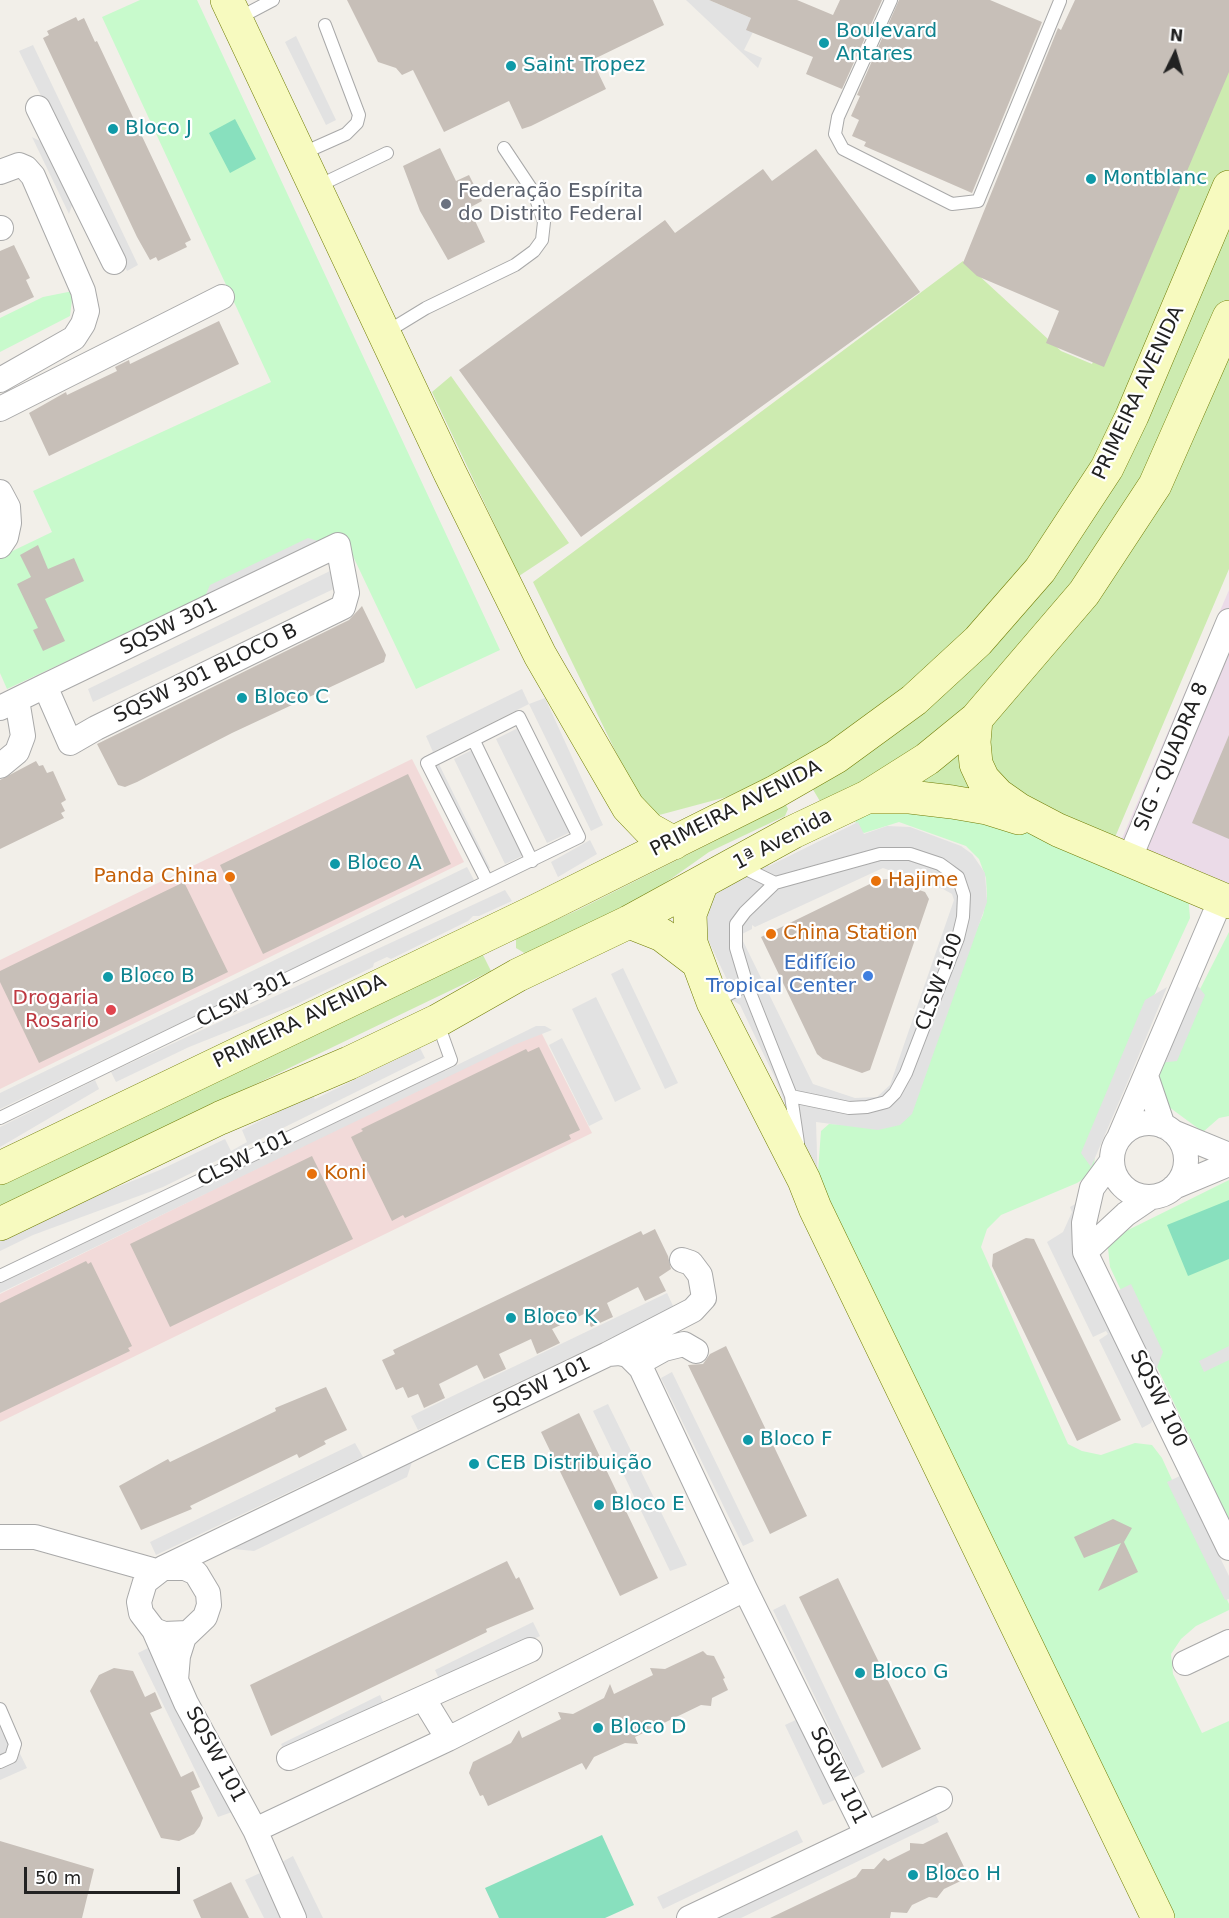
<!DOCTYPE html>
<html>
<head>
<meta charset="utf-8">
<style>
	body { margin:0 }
	#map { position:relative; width:1229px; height:1918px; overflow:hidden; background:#f2efe9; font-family:"DejaVu Sans",sans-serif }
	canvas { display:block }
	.north { position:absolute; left:1145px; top:24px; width:60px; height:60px; -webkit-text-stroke:4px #fff; paint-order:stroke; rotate:5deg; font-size:16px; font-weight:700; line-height:24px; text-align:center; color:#222 }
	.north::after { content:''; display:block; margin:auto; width:21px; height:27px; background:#222; clip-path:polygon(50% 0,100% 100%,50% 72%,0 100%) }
	.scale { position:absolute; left:24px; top:1867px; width:156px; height:27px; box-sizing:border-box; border:3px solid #222; border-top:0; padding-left:8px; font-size:18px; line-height:21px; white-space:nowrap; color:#222; -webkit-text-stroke:4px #fff; paint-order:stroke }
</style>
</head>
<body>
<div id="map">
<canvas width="1229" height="1918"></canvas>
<div class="north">N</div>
<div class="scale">50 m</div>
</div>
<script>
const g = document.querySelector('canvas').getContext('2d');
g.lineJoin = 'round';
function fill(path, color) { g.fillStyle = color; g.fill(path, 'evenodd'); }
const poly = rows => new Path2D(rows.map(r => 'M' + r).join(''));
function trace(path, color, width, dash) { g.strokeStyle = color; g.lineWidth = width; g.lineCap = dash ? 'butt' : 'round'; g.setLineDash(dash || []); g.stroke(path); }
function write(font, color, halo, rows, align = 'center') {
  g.font = font + ' "DejaVu Sans",sans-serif'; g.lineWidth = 4.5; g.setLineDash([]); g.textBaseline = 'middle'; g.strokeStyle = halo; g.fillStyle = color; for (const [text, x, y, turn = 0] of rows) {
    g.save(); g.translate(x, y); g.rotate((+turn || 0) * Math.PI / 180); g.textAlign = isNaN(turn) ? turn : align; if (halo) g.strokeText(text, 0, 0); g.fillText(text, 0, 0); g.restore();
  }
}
const commercial = poly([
	[412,759,464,862,0,1089,0,960],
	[540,1030,592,1133,0,1422,0,1294]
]);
const industrial = poly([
	[1229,590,1229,895,1117,850]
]);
const grass = poly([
	[1229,19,1229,569,1110,849,821,803,805,776,648,818,533,582,963,261,1061,351,1092,364],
	[451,376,569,543,519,576,432,392],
	[786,805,788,809,785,816,709,852,651,893,526,954,516,948,516,938,578,910],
	[479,947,491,971,0,1207,0,1178]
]);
const park = poly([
	[140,0,197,0,500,650,416,689,342,533,7,689,0,673,0,557,52,532,33,491,271,382,102,17],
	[73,291,70,316,0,352,0,318,43,297],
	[872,806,988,813,1188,895,1190,918,1090,1134,1095,1151,1094,1172,1077,1183,1001,1215,987,1229,981,1247,1068,1444,1082,1451,1101,1455,1135,1443,1152,1445,1162,1458,1229,1604,1229,1610,1196,1626,1181,1639,1171,1654,1173,1674,1202,1733,1229,1721,1229,1918,1168,1918,817,1185,821,1131,829,1124,888,1126,983,915,987,896,986,878,979,859,966,846,899,822,864,833,855,828,856,818],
	[1229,932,1229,1116,1219,1118,1203,1132,1169,1107,1158,1083,1163,1062],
	[1229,1180,1229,1520,1110,1267,1108,1248,1120,1234]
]);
const pitch = poly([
	[235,119,256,159,230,173,209,133],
	[1229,1200,1229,1259,1188,1276,1167,1225],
	[602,1835,634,1905,605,1918,499,1918,485,1888]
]);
const parking = poly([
	[686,0,709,0,751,18,753,32,744,50,762,58,758,68],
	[296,36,336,120,326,125,285,42],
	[33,45,138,265,127,271,19,51],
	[32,137,42,142,72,205,69,214],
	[308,538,325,543,202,603,210,585],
	[330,571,338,587,93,702,88,689],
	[522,689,529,704,545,698,603,825,591,831,529,704,433,752,490,868,476,874,420,759,433,752,426,736],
	[524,725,575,830,547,843,496,739],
	[480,746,531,852,505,864,454,759],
	[858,822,864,834,887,826,910,827,961,846,972,854,985,873,987,902,912,1114,900,1125,878,1130,816,1122,818,1186,775,1078,740,1005,734,1001,728,1003,724,990,728,982,702,927,714,896,727,887,765,861,769,866],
	[883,868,943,889,952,894,954,900,890,1085,877,1097,855,1098,813,1084,740,935,752,929,752,925,755,927],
	[590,840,597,854,558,877,551,862],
	[467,867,475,882,0,1109,0,1093],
	[505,890,512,901,479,916,473,916,468,921,391,959,387,957,374,963,373,967,297,1004,189,1047,116,1082,111,1072],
	[623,968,678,1083,665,1089,611,974],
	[1194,981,1205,995,1177,1061,1159,1063],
	[1167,987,1128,1081,1091,1167,1081,1153,1145,1000],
	[596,997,641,1089,615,1102,572,1009],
	[536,1026,545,1026,552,1030,514,1045,0,1293,0,1278,439,1068,445,1071],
	[562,1038,603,1119,589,1126,549,1045],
	[420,1048,425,1058,163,1187,33,1235,0,1251,0,1237,27,1223,160,1170,225,1139,231,1151,247,1142,242,1130,312,1095,315,1099],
	[95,1080,99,1089,0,1147,0,1127],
	[1079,1202,1153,1418,1151,1423,1142,1428,1099,1340,1108,1334,1106,1331,1093,1337,1047,1242,1063,1232,1072,1212,1070,1207],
	[1131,1284,1163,1352,1156,1370,1117,1291],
	[667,1293,674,1308,418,1430,411,1416],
	[1229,1346,1229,1360,1204,1372,1199,1361],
	[672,1372,754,1541,743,1546,661,1378],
	[608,1404,687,1565,670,1571,593,1411],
	[355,1443,363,1457,156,1555,150,1542],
	[414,1456,407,1477,254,1551,223,1548],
	[1180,1476,1229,1576,1229,1599,1225,1600,1167,1482],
	[785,1604,865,1772,854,1778,773,1610],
	[533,1622,540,1636,441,1683,435,1670],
	[152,1646,232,1812,218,1817,138,1653],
	[380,1695,387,1710,288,1758,281,1744],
	[0,1713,27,1768,0,1780],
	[800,1718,839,1798,823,1805,785,1725],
	[931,1805,939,1822,741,1918,699,1918],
	[797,1830,803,1842,663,1909,657,1897],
	[293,1856,323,1918,305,1918,280,1863],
	[260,1873,281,1918,264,1918,245,1880]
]);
const building = poly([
	[347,0,653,0,664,25,592,60,606,89,531,126,522,129,509,101,444,132,413,70,402,75,396,68,378,62],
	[709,0,797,0,833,15,840,0,882,0,842,89,806,74,813,57,746,30,751,18],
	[899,0,990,0,1042,22,972,193,864,146,866,142,852,136,859,120,851,116,860,96,857,95],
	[1075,0,1229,0,1229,72,1104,367,1046,343,1059,311,977,276,963,263,1058,28,1061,30],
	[76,17,78,21,84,18,95,42,97,41,191,240,185,243,187,247,158,261,156,257,150,260,137,237,43,38,49,35,47,31],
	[440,148,456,181,469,175,482,201,469,208,485,242,448,260,420,211,403,166],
	[816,149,920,292,581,537,459,370,665,220,675,233,763,169,772,181],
	[14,245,30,278,26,280,34,297,0,313,0,251],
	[219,321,239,364,49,456,29,413,66,392,67,395,117,371,115,367,129,360,130,364],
	[38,545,48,569,74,558,84,581,45,599,65,641,43,651,33,630,38,628,17,584,31,577,20,555],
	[362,606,386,655,384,662,232,733,137,782,125,787,118,785,97,744,349,620],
	[1229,735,1229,839,1192,823],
	[36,761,39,766,43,765,47,773,53,771,66,800,61,803,65,811,61,813,64,818,0,849,0,780],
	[408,774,451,864,263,954,220,865],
	[887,879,925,892,929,899,870,1070,862,1073,823,1059,817,1054,761,937,878,880],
	[184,882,228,972,39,1063,0,982,0,971],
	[539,1047,580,1130,569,1135,571,1139,405,1218,403,1215,392,1221,351,1137,363,1131,361,1129,526,1049,528,1052],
	[312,1156,353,1239,170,1327,130,1244],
	[655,1229,668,1256,671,1269,659,1277,666,1291,645,1301,638,1287,607,1303,613,1317,591,1327,584,1314,552,1329,560,1343,537,1354,531,1339,499,1354,506,1369,484,1379,477,1365,439,1384,445,1398,424,1408,418,1394,408,1398,403,1387,396,1390,382,1360,395,1354,393,1350,641,1231,643,1235],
	[1026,1238,1034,1239,1121,1420,1077,1441,992,1266,993,1254],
	[86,1261,88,1264,91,1262,132,1346,128,1348,130,1351,0,1413,0,1303],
	[726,1346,807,1516,770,1534,688,1365,703,1364,710,1354],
	[326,1387,347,1430,324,1441,326,1444,299,1458,297,1454,190,1506,192,1509,141,1530,119,1486,168,1459,170,1462,276,1411,275,1408],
	[579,1413,658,1578,620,1596,541,1432],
	[1113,1519,1132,1528,1124,1542,1138,1572,1098,1591,1121,1543,1084,1558,1074,1537],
	[507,1561,516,1579,519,1577,534,1609,486,1629,487,1632,271,1736,250,1685],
	[838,1578,921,1749,882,1768,799,1597],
	[703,1651,707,1655,714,1656,725,1678,723,1679,728,1690,712,1698,711,1706,701,1705,635,1737,638,1744,625,1743,594,1757,586,1770,582,1763,488,1806,483,1795,480,1796,469,1773,473,1762,511,1743,519,1730,522,1738,561,1719,558,1712,573,1714,604,1698,610,1684,614,1694,653,1675,650,1668,665,1669],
	[114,1668,133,1671,145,1697,155,1692,162,1708,150,1713,181,1777,193,1771,200,1787,191,1791,203,1818,200,1826,194,1834,179,1841,161,1838,90,1691,99,1675],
	[947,1832,969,1877,944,1889,937,1898,929,1897,912,1905,907,1913,891,1912,890,1918,770,1918,856,1877,862,1869,874,1869,884,1858,888,1861,910,1850,910,1843,923,1844],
	[0,1841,94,1869,82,1918,0,1918],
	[231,1882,249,1918,201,1918,193,1900]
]);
const lane = poly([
	[891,0,838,117,835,134,843,149,952,204,978,201,1060,1],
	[237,19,273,0],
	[301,154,346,134,357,123,359,115,325,25],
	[316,187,387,153],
	[385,333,426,308,515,265,534,251,542,240,544,222,534,193,504,148],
	[474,741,532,861],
	[740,866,775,883,880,854,910,854,940,864,947,869,958,877,964,895,963,917,958,938,906,1073,895,1093,886,1102,867,1107,849,1108,791,1096],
	[775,883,745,912,736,924,736,948,747,985,791,1096,798,1143],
	[713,1002,747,985],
	[0,1118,579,837,519,717,427,763,487,881],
	[0,1276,451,1060,437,1021],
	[0,1709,15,1744,11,1757,0,1762]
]);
const street = poly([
	[38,108,114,262],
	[0,172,19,165,26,168,33,176,83,291,87,311,83,324,74,338,0,380],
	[0,228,1,228],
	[0,409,222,297],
	[0,492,8,507,9,523,6,537,0,546],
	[0,708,45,686,338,545,347,593,343,607,96,728,70,743,45,686],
	[0,766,17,752,23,736,17,700],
	[1129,860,1229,621],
	[1146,1076,1163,1126],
	'1112 1160a37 37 0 1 1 74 0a37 37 0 1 1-74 0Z',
	[1173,1132,1229,1155],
	[1119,1138,1221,899],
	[1112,1161,1092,1188,1084,1223,1085,1252,1229,1548],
	[1174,1187,1229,1164],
	[1085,1252,1126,1214,1151,1197],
	[608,1354,693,1310,704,1298,700,1275,691,1263,682,1260],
	[637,1364,664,1349,684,1344,696,1351],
	[0,1537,35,1537,156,1571],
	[163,1568,608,1354,619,1353,628,1355,641,1368,745,1589,448,1739,255,1830],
	[745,1589,866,1833],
	[154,1630,186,1703,255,1830,294,1918],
	[1185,1663,1229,1642],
	[176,1680,178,1656,184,1637,205,1617,209,1605,208,1593,196,1573,185,1568,163,1568,145,1582,139,1602,141,1613,154,1630,164,1634,188,1633],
	[423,1698,448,1739],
	[289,1758,530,1650],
	[689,1918,940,1799]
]);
const secondary = poly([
	[227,0,450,473,540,655,628,807,649,829,674,843],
	[976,719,974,742,976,764,983,779,998,795,1018,809,1058,830,1229,902],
	[867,797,910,797,952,802,987,808,1019,818],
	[701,885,690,914,691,943,713,1002,804,1180,815,1208,1158,1918],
	[629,922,662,935,696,961],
	[0,1168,538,910,775,792,836,757,914,700,978,641,1040,570,1107,468,1132,416,1229,187],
	[0,1224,220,1118,349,1063,437,1021,518,975,629,922,793,832,867,797,927,759,976,719,1084,593,1155,485,1229,317]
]);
const markers = [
	[824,43,6,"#0f9aa8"],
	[511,66,6,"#0f9aa8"],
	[113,129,6,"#0f9aa8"],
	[1091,179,6,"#0f9aa8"],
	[446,204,6,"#6b7280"],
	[242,698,6,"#0f9aa8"],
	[335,864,6,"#0f9aa8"],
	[230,877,6,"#e8710a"],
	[876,881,6,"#e8710a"],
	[771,934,6,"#e8710a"],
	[868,976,6,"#3f7fe0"],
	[108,977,6,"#0f9aa8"],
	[111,1010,6,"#e0444e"],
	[312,1174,6,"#e8710a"],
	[511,1318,6,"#0f9aa8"],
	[748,1440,6,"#0f9aa8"],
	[474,1464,6,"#0f9aa8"],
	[599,1505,6,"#0f9aa8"],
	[860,1673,6,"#0f9aa8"],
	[598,1728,6,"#0f9aa8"],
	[913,1875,6,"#0f9aa8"]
];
const cultureNames = [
	["Boulevard",836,32],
	["Antares",836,55],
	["Saint Tropez",523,66],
	["Bloco J",125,129],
	["Montblanc",1103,179],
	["Bloco C",254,698],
	["Bloco A",347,864],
	["Bloco B",120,977],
	["Bloco K",523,1318],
	["Bloco F",760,1440],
	["CEB Distribuição",486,1464],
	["Bloco E",611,1505],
	["Bloco G",872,1673],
	["Bloco D",610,1728],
	["Bloco H",925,1875]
];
const worshipNames = [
	["Federação Espírita",458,192],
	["do Distrito Federal",458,215]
];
const streetNames = [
	["PRIMEIRA AVENIDA",1139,393,-65],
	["SQSW 301",169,627,-26],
	["SQSW 301 BLOCO B",206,674,-26],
	["SIG - QUADRA 8",1172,757,-67],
	["PRIMEIRA AVENIDA",736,809,-27],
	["1ª Avenida",783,840,-28],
	["CLSW 100",940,982,-70],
	["CLSW 301",244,1000,-26],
	["PRIMEIRA AVENIDA",300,1022,-26],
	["CLSW 101",245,1159,-26],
	["SQSW 101",542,1386,-26],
	["SQSW 100",1158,1399,64],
	["SQSW 101",215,1755,62],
	["SQSW 101",838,1776,64]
];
const foodNames = [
	["Panda China",218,877,"right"],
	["Hajime",888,881],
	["China Station",783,934],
	["Koni",324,1174]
];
const shopNames = [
	["Edifício",856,964],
	["Tropical Center",856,987]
];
const healthNames = [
	["Drogaria",99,999],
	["Rosario",99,1022]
];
fill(commercial, '#f2dad9');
fill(industrial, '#ebdbe8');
fill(grass, '#cdebb0');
fill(park, '#c8facc');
fill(pitch, '#88e0be');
fill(parking, '#e2e2e2');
fill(building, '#c7bfb8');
trace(lane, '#a9a9a9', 14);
trace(street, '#a9a9a9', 26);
trace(secondary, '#707d05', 34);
trace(lane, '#fff', 12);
trace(street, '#fff', 24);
trace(secondary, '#f7fabf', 33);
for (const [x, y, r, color] of markers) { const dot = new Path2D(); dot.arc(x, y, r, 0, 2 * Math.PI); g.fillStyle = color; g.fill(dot); trace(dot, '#fff', 2); }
write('20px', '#0d838f', '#fff', cultureNames, 'left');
write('20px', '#5b616d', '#fff', worshipNames, 'left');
write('20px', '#222', '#fff', streetNames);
write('20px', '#c56008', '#fff', foodNames, 'left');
write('20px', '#366cbe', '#fff', shopNames, 'right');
write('20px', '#be3a42', '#fff', healthNames, 'right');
</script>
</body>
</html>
